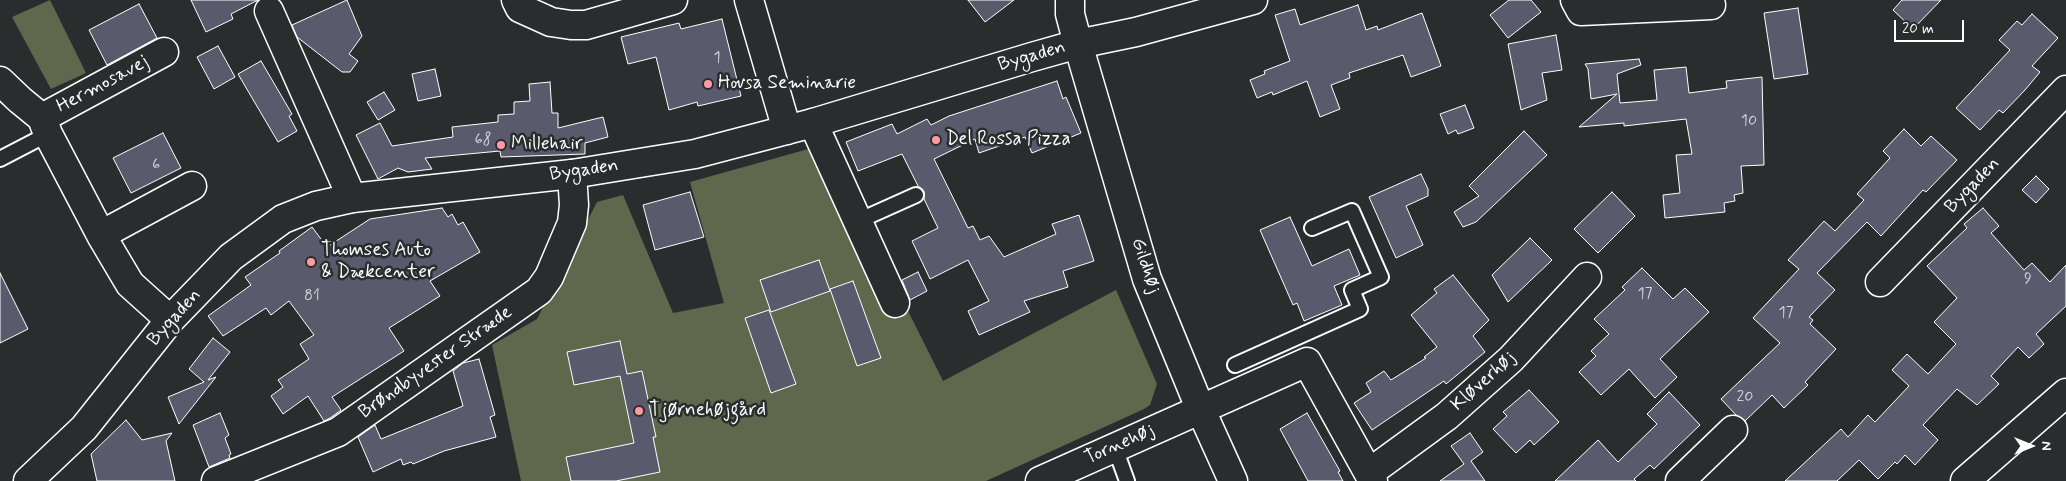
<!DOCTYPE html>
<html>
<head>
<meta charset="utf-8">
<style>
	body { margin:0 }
	#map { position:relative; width:2066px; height:481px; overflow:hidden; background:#2a2d2e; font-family:Mynerve,sans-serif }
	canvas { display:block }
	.north { position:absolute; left:2006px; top:421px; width:50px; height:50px; -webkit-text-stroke:4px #2a2d2e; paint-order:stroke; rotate:90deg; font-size:14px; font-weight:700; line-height:20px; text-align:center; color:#fff }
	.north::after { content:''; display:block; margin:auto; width:18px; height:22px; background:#fff; clip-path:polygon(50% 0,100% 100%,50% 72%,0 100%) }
	.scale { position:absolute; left:1894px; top:20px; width:70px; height:22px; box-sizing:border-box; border:2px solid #fff; border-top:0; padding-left:6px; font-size:15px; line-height:18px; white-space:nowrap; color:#fff; -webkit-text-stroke:4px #2a2d2e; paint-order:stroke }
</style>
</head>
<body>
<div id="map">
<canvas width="2066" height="481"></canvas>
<div class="north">N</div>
<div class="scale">20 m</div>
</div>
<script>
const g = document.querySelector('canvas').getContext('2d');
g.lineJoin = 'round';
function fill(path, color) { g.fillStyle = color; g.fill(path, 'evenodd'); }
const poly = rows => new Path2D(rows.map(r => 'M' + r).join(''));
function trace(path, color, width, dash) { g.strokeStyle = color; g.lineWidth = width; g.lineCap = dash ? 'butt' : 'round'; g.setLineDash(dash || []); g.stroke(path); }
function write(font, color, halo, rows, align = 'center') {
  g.font = font + ' Mynerve,sans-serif'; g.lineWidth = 5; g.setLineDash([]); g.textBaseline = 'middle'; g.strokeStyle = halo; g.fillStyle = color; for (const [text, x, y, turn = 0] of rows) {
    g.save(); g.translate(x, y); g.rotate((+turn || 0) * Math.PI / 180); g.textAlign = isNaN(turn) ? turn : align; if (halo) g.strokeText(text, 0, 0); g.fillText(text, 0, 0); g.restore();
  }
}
const green = poly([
	[50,0,86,73,51,89,12,17],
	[819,146,871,237,943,381,1116,290,1157,384,1150,405,1144,409,986,481,521,481,492,345,537,319,597,202,623,195,673,313,724,303,690,182]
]);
const building = poly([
	[191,0,258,0,231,14,233,19,206,32,191,0],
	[347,0,362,36,349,54,358,61,350,72,342,72,297,37,292,25,347,0],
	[968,0,1014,0,985,22,968,0],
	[1509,0,1531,0,1541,12,1508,38,1490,15,1509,0],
	[1902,0,1941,0,1913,29,1893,10,1902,0],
	[139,4,157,38,107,65,89,30,139,4],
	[1358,5,1366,30,1377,26,1378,30,1422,13,1441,66,1411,77,1403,55,1349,73,1350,78,1331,85,1340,109,1320,117,1307,81,1273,95,1272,92,1257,98,1250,80,1265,74,1264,71,1290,61,1275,15,1295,9,1300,25,1358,5],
	[1798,8,1808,74,1774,79,1764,13,1798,8],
	[2032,14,2058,38,2032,66,2040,72,2025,90,2003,113,1999,110,1980,130,1956,108,2010,50,1999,40,2017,21,2022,25,2032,14],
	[722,19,741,96,698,106,697,102,669,110,656,57,628,64,621,37,679,23,681,29,722,19],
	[1556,35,1562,70,1542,73,1547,100,1521,110,1508,44,1556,35],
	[218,46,235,77,214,89,197,57,218,46],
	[1639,59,1641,65,1617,74,1620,103,1657,100,1654,70,1686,67,1689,93,1727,88,1726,81,1762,77,1764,165,1741,166,1743,193,1734,195,1735,201,1724,203,1725,212,1665,218,1663,195,1680,193,1676,155,1692,154,1686,119,1624,126,1624,123,1579,127,1617,94,1591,99,1588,69,1585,64,1639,59],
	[261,61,292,114,289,116,297,131,278,142,238,74,261,61],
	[435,69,441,96,418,101,412,74,435,69],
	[1057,81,1063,99,1066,97,1081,133,1032,153,1025,137,979,153,975,139,934,159,968,228,973,226,980,240,989,236,1004,257,1056,234,1052,224,1079,215,1094,261,1063,271,1068,287,1024,301,1030,312,979,335,968,311,989,301,968,260,930,279,912,241,938,228,924,199,924,191,918,186,902,154,858,171,846,142,892,124,897,134,927,119,931,125,949,116,1057,81],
	[550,82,552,113,558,113,558,128,603,117,608,137,585,143,585,154,501,157,500,151,425,158,432,169,408,172,398,168,378,179,356,135,380,123,392,146,453,137,452,127,498,122,498,115,514,114,514,102,530,101,529,84,550,82],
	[384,92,395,110,378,120,367,102,384,92],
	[1465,105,1474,128,1458,134,1456,130,1448,134,1440,114,1465,105],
	[1904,129,1921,146,1931,136,1957,160,1926,192,1923,190,1881,236,1867,222,1817,273,1835,290,1809,317,1813,320,1810,324,1836,349,1805,382,1808,385,1784,408,1772,395,1745,421,1736,415,1721,399,1780,343,1753,318,1799,269,1788,260,1824,221,1835,231,1864,200,1857,194,1890,158,1883,151,1904,129],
	[1524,131,1547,155,1476,222,1463,227,1454,212,1479,196,1469,186,1524,131],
	[163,133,181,168,131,193,113,158,163,133],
	[1421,174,1428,189,1428,196,1406,206,1423,245,1396,258,1369,197,1421,174],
	[2036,176,2049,189,2036,203,2022,190,2036,176],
	[690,192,704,237,655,250,643,205,690,192],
	[1612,192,1635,216,1598,253,1574,229,1612,192],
	[442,208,448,217,452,214,458,225,463,222,480,252,430,281,440,296,389,328,404,351,332,397,341,410,330,418,324,421,308,396,283,414,271,396,283,387,278,380,309,359,300,344,314,335,289,301,271,315,266,308,223,336,208,316,251,285,245,277,280,253,279,251,312,227,327,247,370,219,442,208],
	[1983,208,1999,226,1991,233,2024,270,2032,263,2050,282,2066,265,2066,306,2036,334,2044,344,2029,358,2018,347,1991,376,1999,384,1977,405,1957,389,1923,425,1938,440,1915,465,1905,455,1897,464,1895,462,1878,479,1859,460,1837,481,1785,481,1841,429,1848,437,1868,415,1875,422,1909,386,1892,370,1907,354,1928,374,1956,344,1934,322,1957,298,1927,266,1967,228,1964,224,1983,208],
	[1290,217,1312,266,1349,249,1360,275,1334,286,1342,305,1304,321,1297,303,1293,305,1260,230,1290,217],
	[1530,238,1552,260,1508,302,1492,275,1530,238],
	[819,260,830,291,771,312,760,280,819,260],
	[1642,268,1673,299,1685,288,1709,312,1660,359,1677,377,1655,398,1629,369,1601,395,1579,372,1596,356,1591,351,1609,334,1594,319,1625,290,1622,287,1642,268],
	[918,272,927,291,910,300,902,280,918,272],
	[0,273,28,329,0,343,0,273],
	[1453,275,1489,320,1473,336,1485,352,1446,384,1444,381,1372,430,1354,403,1371,392,1366,383,1384,371,1391,380,1426,358,1424,357,1437,347,1411,315,1437,293,1434,289,1453,275],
	[853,281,881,358,857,366,830,289,853,281],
	[769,310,796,384,771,393,745,318,769,310],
	[213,338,230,352,208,380,216,377,179,424,168,397,204,382,189,369,213,338],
	[620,341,627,374,642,371,656,437,653,437,660,472,616,481,571,481,566,457,634,443,620,376,574,385,567,352,620,341],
	[479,359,495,415,490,417,496,437,444,451,413,464,411,462,403,465,401,459,373,472,358,437,375,425,381,439,463,406,453,371,463,363,479,359],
	[1529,390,1559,422,1534,445,1530,440,1516,453,1493,429,1507,416,1503,412,1529,390],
	[1669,392,1700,425,1654,469,1650,465,1634,479,1636,481,1555,481,1598,440,1618,462,1657,424,1647,414,1669,392],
	[220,413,229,435,225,438,231,454,229,455,230,458,209,467,193,425,220,413],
	[1307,413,1340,471,1338,472,1343,481,1308,481,1280,429,1307,413],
	[126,420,142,440,172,433,166,441,175,481,97,481,91,454,126,420],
	[1470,433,1483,452,1471,461,1485,481,1440,481,1464,464,1451,446,1470,433]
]);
const service = poly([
	[0,159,48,134],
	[858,221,916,195],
	[1235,365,1360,309,1352,290,1381,277,1352,211,1312,228],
	[1115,448,1127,481]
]);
const minor = poly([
	[516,0,520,8,551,22,571,25,586,25,673,0],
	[1070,0,1070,14,1078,44,1147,279,1200,408,1233,481],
	[1575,0,1581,11,1711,5],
	[269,11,352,198],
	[0,81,20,100,42,118,48,134,101,235,130,284,170,320],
	[42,118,164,52],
	[813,123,895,303],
	[101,235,192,186],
	[1880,282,2066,90],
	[1369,473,1447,416,1511,359,1587,277],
	[216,481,338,432,539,291,549,277,572,223,574,205,572,174],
	[1040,481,1307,362,1373,481],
	[1680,481,1733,430],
	[1965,481,2066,393]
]);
const tertiary = poly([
	[749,0,787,130],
	[28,481,84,428,170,320,231,257,283,219,316,206,352,198,572,174,695,154,813,123,1032,57,1078,44,1136,32,1253,0]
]);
const markers = [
	[708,84,5,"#ff9aa2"],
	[936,140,5,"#ff9aa2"],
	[501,145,5,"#ff9aa2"],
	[311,262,5,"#ff9aa2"],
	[639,411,5,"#ff9aa2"]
];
const numberNames = [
	["1",717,59],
	["10",1749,122],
	["68",483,141],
	["6",156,166],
	["9",2028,280],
	["17",1645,295],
	["81",312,297],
	["17",1786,314],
	["20",1745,398]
];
const streetNames = [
	["Bygaden",1032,57,-16],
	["Hermosavej",103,85,-28],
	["Bygaden",584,171,-8],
	["Bygaden",1973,186,-46],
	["Gildhøj",1145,266,72],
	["Bygaden",175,318,-48],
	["Brøndbyvester Stræde",436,363,-35],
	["Kløverhøj",1484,382,-42],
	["Tornehøj",1120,445,-24]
];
const poiNames = [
	["Hovsa Seminarie",718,84],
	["Del Rossa Pizza",946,140],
	["Millehair",511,145],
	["Thomses Auto",321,251],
	["& Dækcenter",321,273],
	["Tjørnehøjgård",649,411]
];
fill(green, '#60674d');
fill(building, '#5b5a6c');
trace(building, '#fff', 1);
trace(service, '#fff', 18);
trace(minor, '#fff', 31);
trace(tertiary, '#fff', 31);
trace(service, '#2a2d2e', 14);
trace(minor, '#2a2d2e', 28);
trace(tertiary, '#2a2d2e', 28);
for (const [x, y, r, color] of markers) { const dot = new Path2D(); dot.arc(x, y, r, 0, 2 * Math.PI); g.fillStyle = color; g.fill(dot); trace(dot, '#2a2d2e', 2); }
write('16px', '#d6d6da', null, numberNames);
write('19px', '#fff', '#2a2d2e', streetNames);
write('19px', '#fff', '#2a2d2e', poiNames, 'left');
</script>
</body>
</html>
